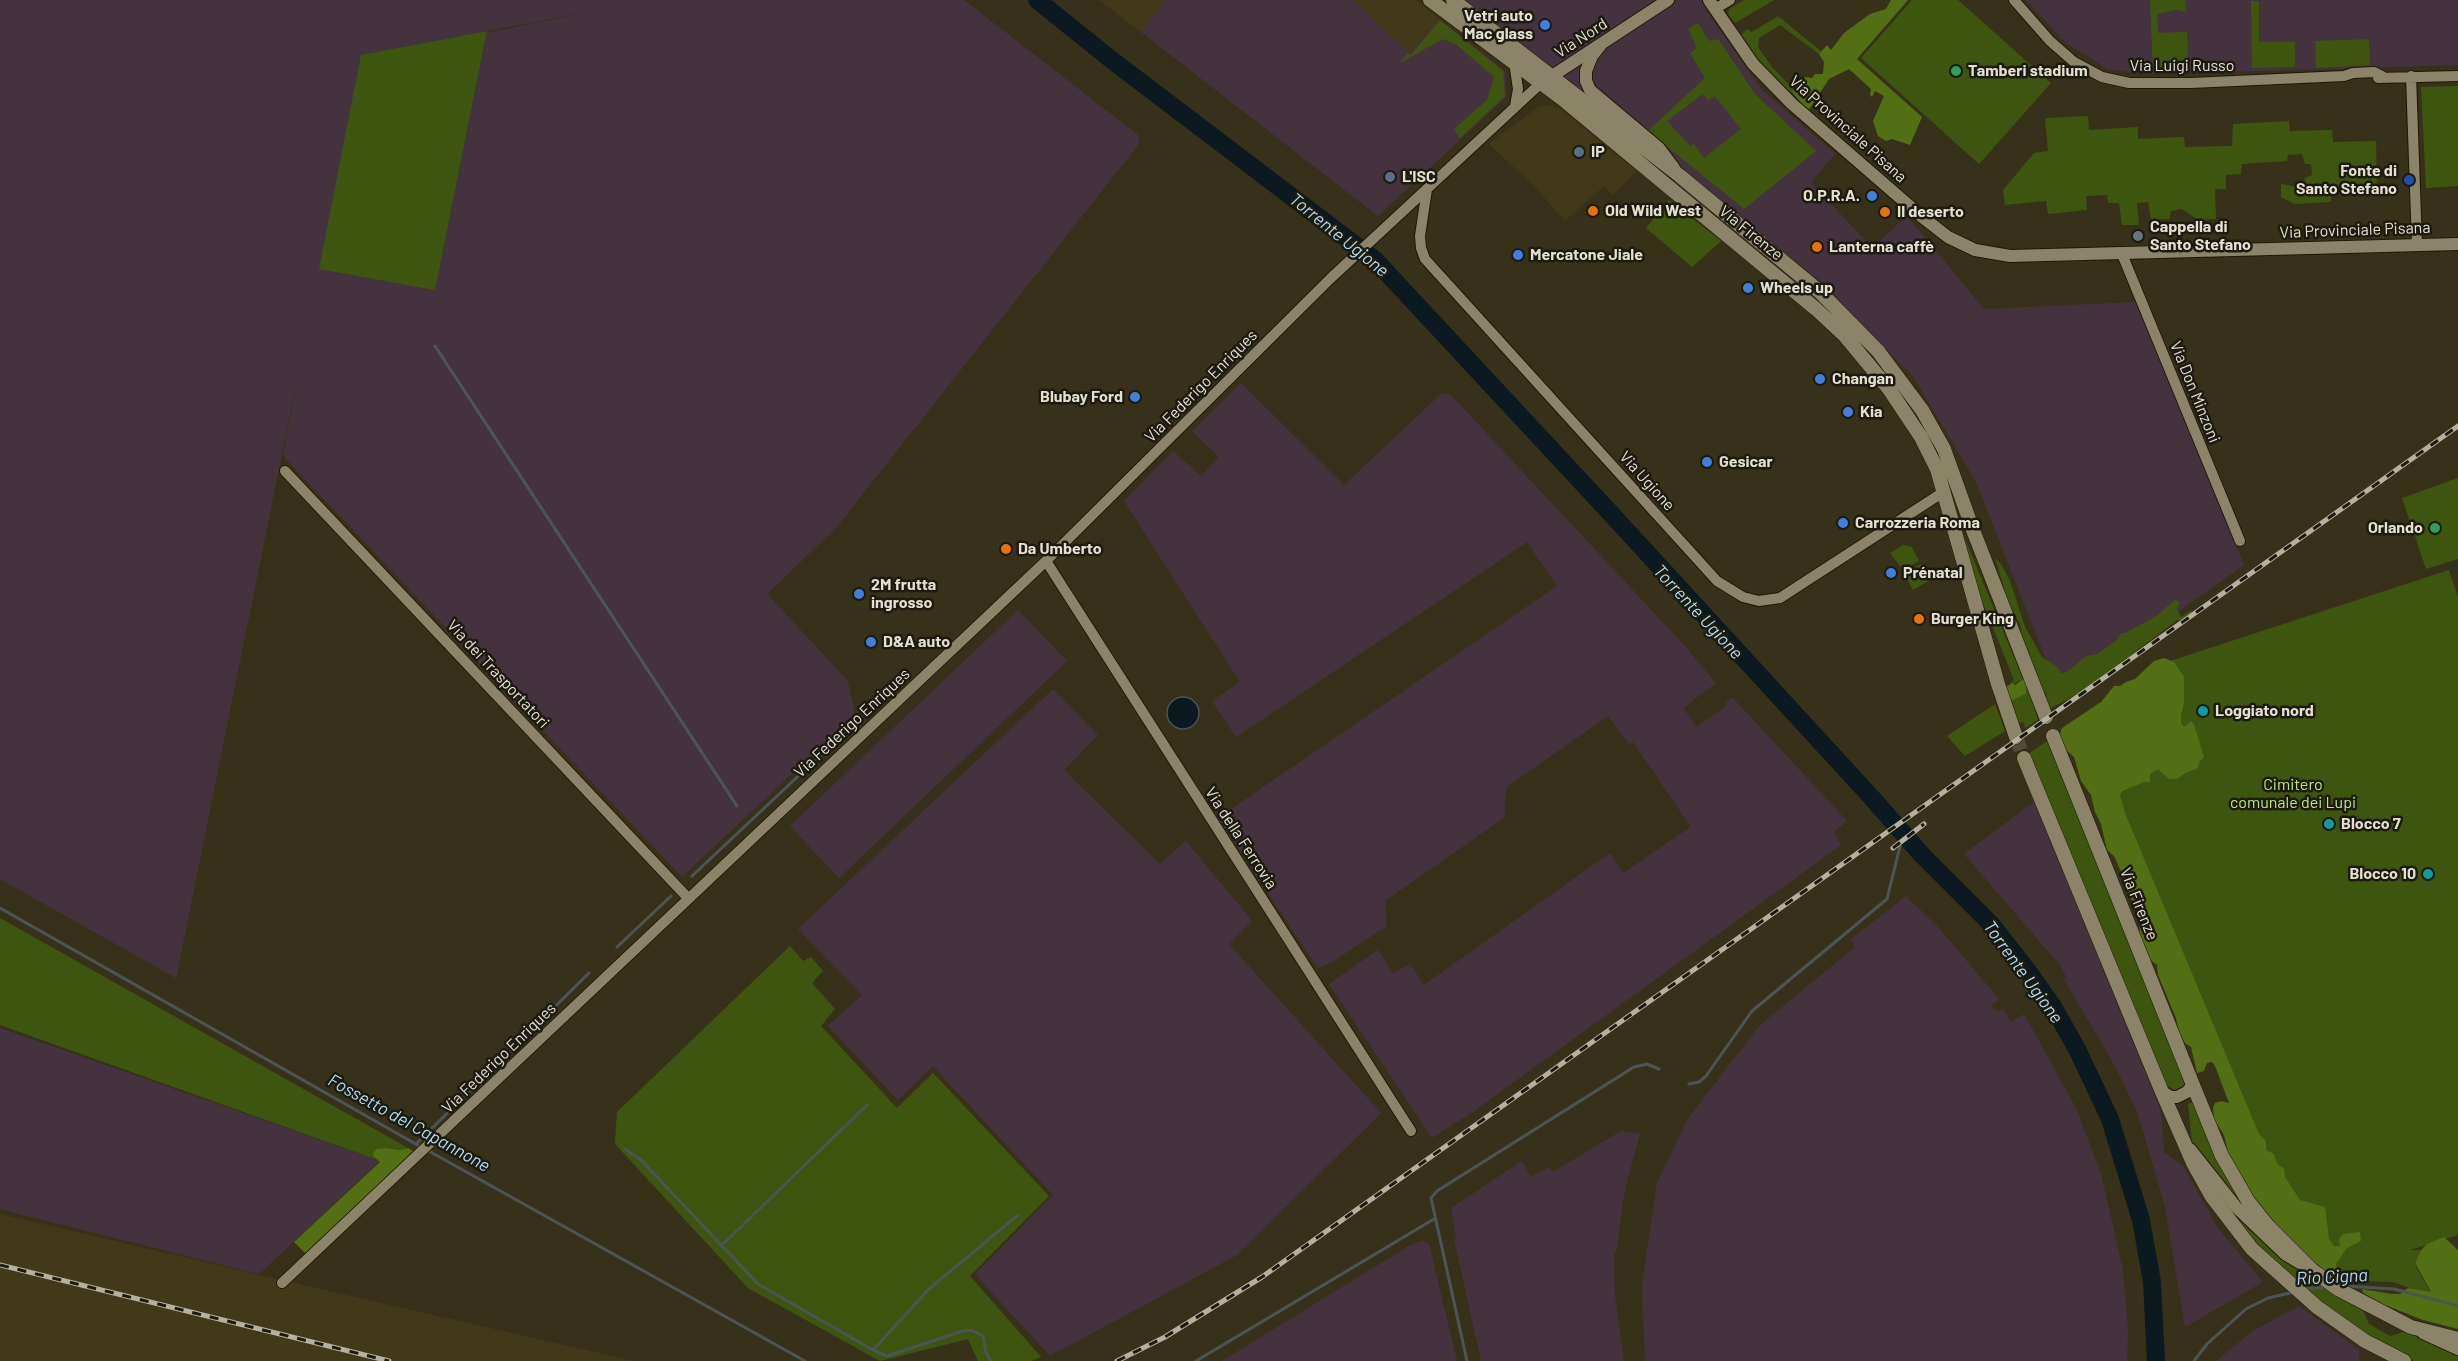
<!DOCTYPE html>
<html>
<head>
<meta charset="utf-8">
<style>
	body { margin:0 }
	canvas { display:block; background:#383119 }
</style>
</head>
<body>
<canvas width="2458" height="1361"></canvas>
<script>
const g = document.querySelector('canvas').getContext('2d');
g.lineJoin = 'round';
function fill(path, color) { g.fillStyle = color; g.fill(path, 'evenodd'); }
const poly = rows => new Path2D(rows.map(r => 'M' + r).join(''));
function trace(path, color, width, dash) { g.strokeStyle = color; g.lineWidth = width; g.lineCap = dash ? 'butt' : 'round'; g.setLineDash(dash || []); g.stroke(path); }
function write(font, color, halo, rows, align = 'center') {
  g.font = font + ' Barlow,sans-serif'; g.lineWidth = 5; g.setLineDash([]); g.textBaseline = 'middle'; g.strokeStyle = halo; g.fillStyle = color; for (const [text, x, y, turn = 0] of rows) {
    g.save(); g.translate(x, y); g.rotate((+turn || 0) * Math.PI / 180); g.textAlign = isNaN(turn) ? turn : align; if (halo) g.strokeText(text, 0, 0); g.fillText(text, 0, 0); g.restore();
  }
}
const built = poly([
	[1099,0,1166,0,1141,32],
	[1352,0,1416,0,1439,19,1410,54],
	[1547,105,1559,108,1636,171,1613,195,1604,186,1565,221,1535,187,1489,144,1539,106],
	[0,1214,307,1286,634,1361,0,1361]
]);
const industrial = poly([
	[0,0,964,0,1138,135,1139,144,836,528,767,594,848,681,855,714,682,877,283,456,300,365,176,978,0,879],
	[603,9,487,33,435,290,361,55],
	[1166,0,1352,0,1410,54,1439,19,1505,71,1507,96,1378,216,1141,32],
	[1465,0,1718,0,1705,9,1762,90,1835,154,1811,182,1872,248,1907,216,1984,309,2137,302,2244,565,2060,695,1976,482,1914,378,1824,284],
	[2026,0,2458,0,2458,65,2150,74,2109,70,2066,43],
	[1241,383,1344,485,1441,394,1450,394,1683,644,1716,683,1683,708,1697,727,1727,705,1726,703,1732,697,1847,821,1834,832,1841,845,1474,1111,1432,1138,1329,984,1378,950,1393,973,1410,964,1424,985,1610,853,1623,873,1691,827,1633,742,1629,744,1608,716,1508,786,1505,794,1505,817,1385,901,1387,926,1332,962,1318,968,1218,818,1557,586,1527,542,1236,737,1212,701,1240,682,1124,501,1173,451,1201,476,1219,457,1192,431],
	[1018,610,1067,661,839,878,790,826],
	[1053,689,1098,735,1064,770,1160,864,1186,841,1252,921,1229,944,1381,1113,1237,1255,1050,1356,975,1274,1053,1195,933,1066,898,1100,828,1026,862,995,798,929],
	[2034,802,2158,1104,2162,1119,2164,1152,2183,1166,2217,1227,2263,1282,2185,1327,2165,1207,2138,1114,2116,1068,2064,979,2066,976,2059,964,1964,854],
	[1906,896,1938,927,1999,999,1992,1005,1992,1007,1997,1011,2003,1009,2011,1022,2024,1014,2076,1108,2101,1174,2123,1270,2128,1329,2127,1361,1645,1361,1642,1284,1657,1183,1687,1120,1759,1026,1855,947,1851,939],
	[0,1028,380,1161,259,1274,0,1209],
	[1621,1131,1640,1134,1628,1177,1622,1207,1617,1249,1614,1253,1615,1296,1624,1361,1481,1361,1454,1239,1456,1238,1451,1208,1522,1161,1531,1177,1548,1167,1553,1172],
	[1422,1241,1429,1244,1457,1361,1222,1361,1409,1246],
	[2299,1306,2359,1350,2359,1361,2216,1361,2253,1331]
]);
const green = poly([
	[1744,0,1774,0,1735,23,1728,14,1729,9],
	[1912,0,1958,0,2051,83,1979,164,1861,58],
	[2150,0,2185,0,2186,12,2176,10,2157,14,2158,33,2187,32,2188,68,2185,69,2185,73,2153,72],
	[2251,1,2259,1,2259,42,2295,42,2295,67,2252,68],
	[1778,16,1822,52,1819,54,1780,25,1759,38,1758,47,1772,67,1794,90,1789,94,1767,72,1741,35,1747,29,1752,32],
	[1440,20,1503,71,1505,96,1460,138,1454,129,1487,100,1494,77,1457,45,1443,39,1400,63,1408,53,1411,55],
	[1698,23,1709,41,1718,39,1755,94,1816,151,1744,209,1648,131,1705,78,1690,53,1697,48,1688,29],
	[1703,94,1708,100,1715,96,1741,129,1704,158,1694,144,1690,146,1667,121],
	[487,31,435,290,319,269,361,55],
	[2369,39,2370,65,2316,68,2315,41],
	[2458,86,2458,186,2426,188,2421,87],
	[2088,116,2089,130,2138,127,2138,139,2184,137,2185,147,2232,146,2233,124,2289,121,2290,131,2332,130,2333,142,2376,141,2377,191,2331,193,2331,202,2294,204,2281,197,2281,184,2303,188,2305,178,2312,175,2311,164,2305,164,2302,154,2288,155,2287,161,2242,164,2241,174,2226,175,2226,189,2215,189,2216,219,2198,220,2182,209,2171,211,2169,219,2151,220,2148,202,2137,203,2139,225,2122,225,2119,203,2108,203,2107,195,2086,196,2087,210,2048,214,2046,201,2005,205,2003,190,2034,153,2048,151,2045,118],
	[1669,200,1721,241,1692,267,1646,228],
	[2458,478,2458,559,2426,569,2402,498],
	[1960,527,2023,679,2006,687,2014,680,1976,586],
	[1903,545,1912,547,1919,561,1903,570,1890,553],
	[1995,558,2001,564,2010,581,2025,627,2042,657,2056,666,2062,674,2071,669,2086,656,2097,654,2117,640,2121,633,2125,633,2155,617,2175,600,2180,602,2177,609,2181,617,2190,611,2195,613,2183,620,2177,620,2085,690,2051,708,2048,706,2046,693,2040,690,2038,674,2031,669,2032,661,2024,645,2020,624,2008,601],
	[1921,564,1930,580,1913,590,1904,573],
	[2449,570,2458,597,2458,1235,2410,1250,2421,1250,2415,1263,2416,1267,2431,1293,2419,1291,2393,1282,2356,1281,2344,1284,2330,1276,2341,1255,2283,1183,2259,1145,2085,726,2170,661],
	[2027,687,2038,720,2025,728,2024,722,2016,724,2009,702,2026,694],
	[1995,704,2005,731,1965,756,1947,736],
	[2047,741,2183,1077,2184,1085,2177,1090,2172,1089,2165,1083,2028,754],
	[0,918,408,1148,399,1150,388,1148,374,1157,375,1159,0,1025],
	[790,946,803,961,811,957,823,971,812,983,835,1009,821,1026,897,1108,933,1073,1049,1196,970,1276,1041,1357,1031,1361,978,1361,968,1339,880,1361,748,1288,615,1144,617,1112],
	[2194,1102,2245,1209,2208,1167,2192,1143,2188,1104],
	[2220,1195,2298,1268,2335,1295,2363,1311,2369,1324,2390,1336,2404,1332,2458,1353,2458,1361,2414,1361,2364,1336,2336,1318,2241,1232]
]);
const forest = poly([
	[1891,0,1908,0,1857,59,1922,117,1910,145,1892,139,1886,141,1878,136,1873,121,1884,96,1875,91,1872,97,1870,95,1871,89,1849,69,1829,79,1808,111,1792,92,1805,77,1812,78,1815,74,1823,74,1824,62,1819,54,1827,45,1831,50,1844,33,1870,14,1886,9],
	[2164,658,2174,662,2184,677,2184,703,2181,715,2181,723,2184,727,2191,721,2194,724,2204,757,2199,762,2198,768,2184,774,2177,779,2169,779,2158,769,2150,774,2150,782,2144,782,2122,791,2120,795,2125,813,2259,1134,2266,1141,2266,1150,2274,1154,2278,1165,2284,1168,2285,1177,2300,1200,2325,1207,2329,1239,2334,1246,2340,1246,2339,1239,2343,1234,2360,1232,2361,1241,2347,1248,2336,1264,2338,1272,2330,1276,2319,1265,2305,1257,2244,1190,2229,1156,2224,1135,2214,1119,2213,1108,2215,1103,2222,1101,2229,1103,2215,1066,2212,1062,2207,1063,2204,1071,2197,1073,2191,1047,2185,1043,2179,1033,2176,1018,2158,975,2157,965,2148,958,2144,949,2140,934,2138,907,2128,896,2128,887,2114,856,2107,850,2101,824,2095,812,2091,795,2081,781,2074,757,2066,750,2059,737,2062,728,2101,702,2114,686,2120,686,2126,682,2135,679,2154,661],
	[2023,679,2027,682,2026,694,2009,702,2006,687,2013,683,2015,685],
	[388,1148,399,1150,408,1148,413,1151,382,1183,306,1254,294,1242,380,1162,374,1157,373,1153,376,1149],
	[2444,1237,2458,1250,2458,1329,2423,1320,2385,1305,2363,1293,2362,1289,2392,1294,2400,1294,2408,1288,2431,1292,2415,1263,2421,1250,2427,1244]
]);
const water = poly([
	'1167 713a16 16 0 1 1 32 0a16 16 0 1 1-32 0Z'
]);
const stream = poly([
	[435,346,737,806],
	[692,876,877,702],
	[0,908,421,1147],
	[617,947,671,896],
	[1689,1084,1699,1082,1706,1076,1752,1011,1887,899,1903,834],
	[416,1144,589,973],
	[625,1149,641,1160,758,1284,873,1350,887,1356,963,1331,971,1330,983,1336,986,1353,991,1361],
	[427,1150,805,1361],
	[721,1246,867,1105],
	[2345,1286,2394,1289,2458,1306],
	[2303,1289,2327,1287],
	[873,1350,929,1289,1018,1215],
	[1196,1361,1434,1219],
	[1467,1361,1431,1198,1437,1191,1634,1067,1647,1064,1659,1069],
	[2194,1361,2207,1344,2246,1309,2268,1298,2294,1292]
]);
const river = poly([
	[1037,0,1113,61,1375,260,1615,518,1873,799,1922,855,1991,924,2024,966,2052,1005,2077,1049,2110,1119,2141,1220,2152,1282,2156,1361]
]);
const secondaryTunnel = poly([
	[2016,737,2024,758]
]);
const minor = poly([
	[2014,0,2050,41,2074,62,2102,77,2129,83,2191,83,2344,76,2353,73,2374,72,2382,76],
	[1715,9,1730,0],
	[1514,62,1518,89,1515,106],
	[2411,76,2417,245],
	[2378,78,2458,76],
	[1427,189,1420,236,1421,248,1425,259,1717,581,1743,597,1759,601,1780,598,1945,491],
	[2122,254,2240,541],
	[285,471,688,898],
	[1046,561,1411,1131],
	[282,1283,1046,561,1332,277,1541,83]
]);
const tertiary = poly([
	[1709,0,1753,64,1792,104,1921,216,1948,237,1975,250,2010,256,2458,244],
	[1600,46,1592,56,1586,71,1586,81,1590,90,1659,148,1674,168],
	[1546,80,1668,0],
	[2162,1092,2171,1097,2177,1097,2187,1092,2193,1085],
	[2190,1149,2236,1207,2285,1254,2300,1263],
	[2423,1333,2458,1349]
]);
const secondary = poly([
	[1430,0,1565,101,1816,309,1845,336,1889,389,1921,437,1937,469,1998,684,2016,737],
	[1453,0,1680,176,1820,292,1878,351,1922,410,1944,449,1973,530,2046,717],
	[2053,736,2193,1085,2222,1156,2248,1201,2268,1226,2312,1270,2338,1289,2411,1327,2458,1339],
	[2024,758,2162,1092,2193,1163,2212,1197,2252,1249,2317,1307,2365,1341,2404,1361]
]);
const rail = poly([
	[1893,848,1924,824],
	[0,1265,389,1361],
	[1117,1361,1165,1337,1262,1277,2458,426]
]);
const markers = [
	[1545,25,6,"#3f7fe0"],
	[1956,71,6,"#2e9e5b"],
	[1579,152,6,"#5c6f8a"],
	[1390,177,6,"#5c6f8a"],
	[2409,180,6,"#1a4fb4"],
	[1872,196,6,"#3f7fe0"],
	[1593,211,6,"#e8710a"],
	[1885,212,6,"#e8710a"],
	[2138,236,6,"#6b7280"],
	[1817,247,6,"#e8710a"],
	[1518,255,6,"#3f7fe0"],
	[1748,288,6,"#3f7fe0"],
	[1820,379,6,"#3f7fe0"],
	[1135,397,6,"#3f7fe0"],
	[1848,412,6,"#3f7fe0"],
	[1707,462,6,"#3f7fe0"],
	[1843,523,6,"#3f7fe0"],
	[2435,528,6,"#2e9e5b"],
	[1006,549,6,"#e8710a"],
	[1891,573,6,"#3f7fe0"],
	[859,594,6,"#3f7fe0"],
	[1919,619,6,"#e8710a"],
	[871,642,6,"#3f7fe0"],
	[2203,711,6,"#0f9aa8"],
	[2329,824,6,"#0f9aa8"],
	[2428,874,6,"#0f9aa8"]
];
const poiNames = [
	["Vetri auto",1533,16,"right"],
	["Mac glass",1533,34,"right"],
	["Tamberi stadium",1968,71],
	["IP",1591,152],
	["Fonte di",2397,171,"right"],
	["Santo Stefano",2397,189,"right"],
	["L'ISC",1402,177],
	["O.P.R.A.",1860,196,"right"],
	["Old Wild West",1605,211],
	["Il deserto",1897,212],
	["Cappella di",2150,227],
	["Santo Stefano",2150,245],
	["Lanterna caffè",1829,247],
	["Mercatone Jiale",1530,255],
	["Wheels up",1760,288],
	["Changan",1832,379],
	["Blubay Ford",1123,397,"right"],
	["Kia",1860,412],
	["Gesicar",1719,462],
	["Carrozzeria Roma",1855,523],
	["Orlando",2423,528,"right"],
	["Da Umberto",1018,549],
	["Prénatal",1903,573],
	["2M frutta",871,585],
	["ingrosso",871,603],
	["Burger King",1931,619],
	["D&A auto",883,642],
	["Loggiato nord",2215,711],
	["Blocco 7",2341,824],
	["Blocco 10",2416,874,"right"]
];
const streetNames = [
	["Via Nord",1581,38,-33],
	["Via Luigi Russo",2182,66],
	["Via Provinciale Pisana",1848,129,42],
	["Via Provinciale Pisana",2355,230,-2],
	["Via Firenze",1751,233,39],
	["Via Federigo Enriques",1201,386,-45],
	["Via Don Minzoni",2195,392,68],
	["Via Ugione",1647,481,48],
	["Via dei Trasportatori",498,674,47],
	["Via Federigo Enriques",852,723,-43],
	["Via della Ferrovia",1241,838,57],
	["Via Firenze",2139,904,68],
	["Via Federigo Enriques",499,1058,-44]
];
const parkNames = [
	["Cimitero",2293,785],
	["comunale dei Lupi",2293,803]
];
const waterNames = [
	["Torrente Ugione",1339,235,39],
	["Torrente Ugione",1698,612,47],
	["Torrente Ugione",2023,972,54],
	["Fossetto del Capannone",409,1123,29],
	["Rio Cigna",2332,1277,-3]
];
fill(built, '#423918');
fill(industrial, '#44333e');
fill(green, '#3e5510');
fill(forest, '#526f13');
fill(water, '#0b1920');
trace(water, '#4c5555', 1.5);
trace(stream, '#4c5555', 3);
trace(river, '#0b1920', 18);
trace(secondaryTunnel, '#524b35', 14, [14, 7]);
trace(minor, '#201902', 12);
trace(tertiary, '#201902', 14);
trace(secondary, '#201902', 15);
trace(minor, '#8c8469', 10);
trace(tertiary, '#8c8469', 12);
trace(secondary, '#8c8469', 14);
trace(rail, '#b6b19f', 5);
trace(rail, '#1d1a0f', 3, [9]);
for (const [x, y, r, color] of markers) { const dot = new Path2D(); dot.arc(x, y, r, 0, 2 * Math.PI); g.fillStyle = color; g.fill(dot); trace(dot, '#1d1a0f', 2); }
write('bold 16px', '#e4e0d1', '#1d1a0f', poiNames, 'left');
write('16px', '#e4e0d1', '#1d1a0f', streetNames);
write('16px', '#bce876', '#1d1a0f', parkNames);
write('italic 18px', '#addcf5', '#1d1a0f', waterNames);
</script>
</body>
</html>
